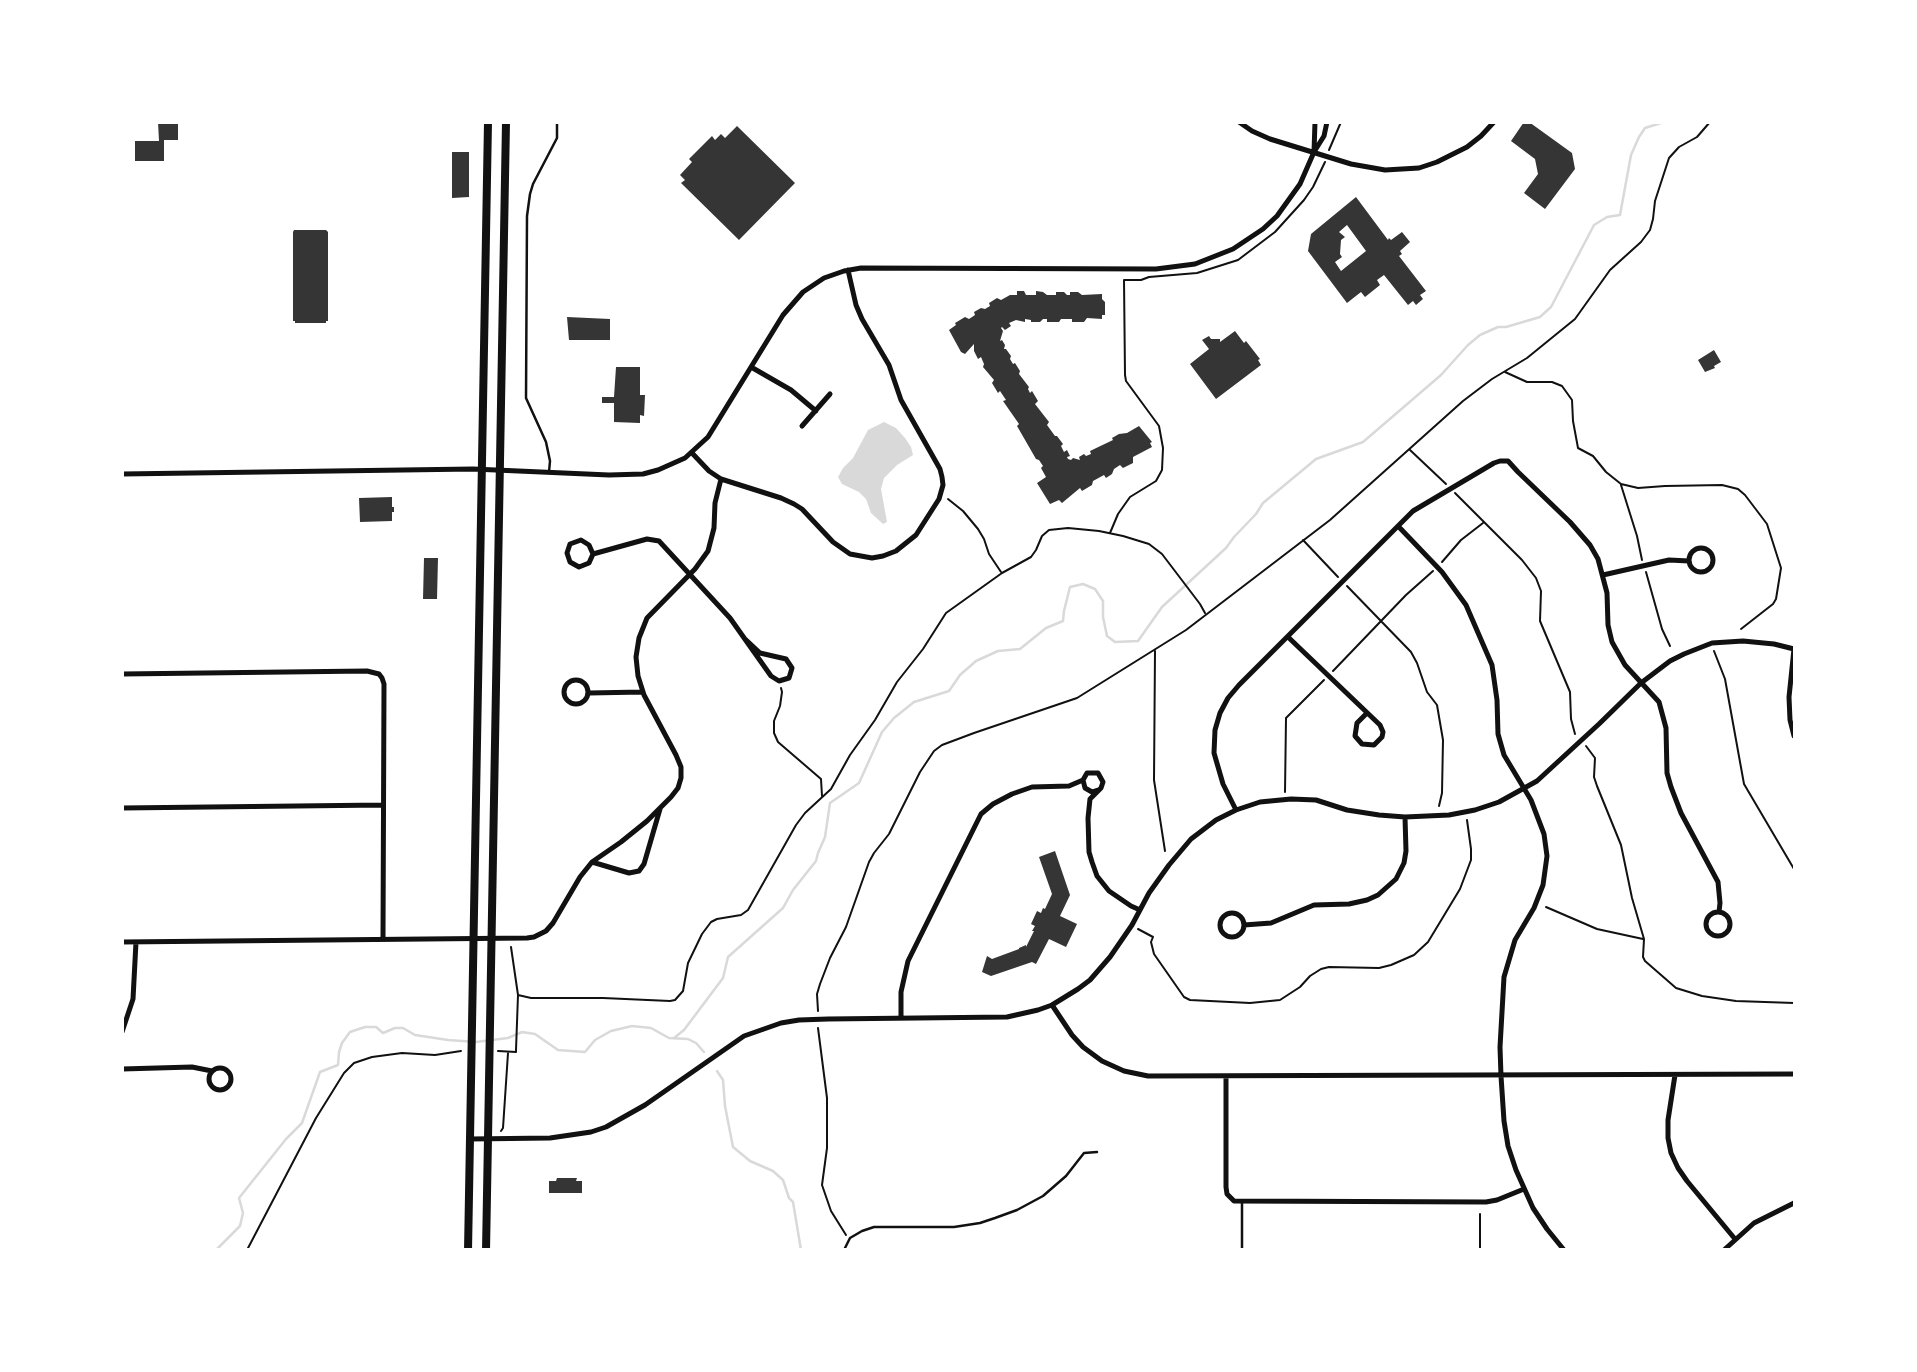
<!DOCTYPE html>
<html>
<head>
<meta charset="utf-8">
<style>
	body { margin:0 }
	#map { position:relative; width:1917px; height:1372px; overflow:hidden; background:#fff; font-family:Jost,sans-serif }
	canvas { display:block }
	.frame { position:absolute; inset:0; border:124px solid #fff; pointer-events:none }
</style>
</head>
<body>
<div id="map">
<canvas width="1917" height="1372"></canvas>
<div class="frame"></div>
</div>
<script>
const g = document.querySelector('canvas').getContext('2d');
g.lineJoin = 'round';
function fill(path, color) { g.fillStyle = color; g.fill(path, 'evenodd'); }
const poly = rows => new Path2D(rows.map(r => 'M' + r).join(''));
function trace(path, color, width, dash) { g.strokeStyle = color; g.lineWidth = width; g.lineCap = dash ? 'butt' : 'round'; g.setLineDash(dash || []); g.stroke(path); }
const water = poly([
	[884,422,896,428,905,438,911,447,913,455,897,465,884,478,881,489,887,522,883,524,871,513,866,499,859,492,842,484,838,477,843,468,853,458,868,430]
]);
const stream = poly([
	[674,1038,684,1030,723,978,728,957,783,908,793,890,816,861,818,853,825,837,830,803,859,783,882,732,894,718,914,702,949,691,960,675,976,661,998,651,1020,649,1046,628,1063,621,1064,611,1070,587,1083,584,1095,589,1103,601,1103,617,1107,636,1115,642,1138,641,1162,607,1226,548,1234,537,1256,514,1263,503,1316,459,1363,442,1441,375,1468,345,1480,335,1498,327,1506,327,1540,317,1551,307,1594,225,1607,217,1620,215,1631,155,1639,137,1645,128,1664,122],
	[717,1071,723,1080,725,1106,733,1147,750,1161,773,1171,783,1180,789,1198,793,1202,801,1250],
	[216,1250,240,1226,243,1213,239,1198,286,1139,302,1123,320,1072,338,1065,339,1052,342,1043,350,1032,365,1027,376,1027,383,1033,395,1028,403,1028,415,1035,448,1040,476,1042,508,1038,522,1032,535,1034,558,1050,585,1052,595,1040,611,1031,632,1026,651,1028,669,1038,688,1039,696,1043,704,1052]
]);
const building = poly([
	[158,122,178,122,178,140,164,140,164,161,135,161,135,141,159,141],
	[1524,122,1529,122,1572,153,1575,169,1545,209,1524,193,1538,174,1535,159,1511,141],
	[737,126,795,183,739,240,681,183,685,180,680,175,692,162,689,159,712,136,715,140,721,134,725,138],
	[452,152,469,152,469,197,452,198],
	[1356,197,1388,240,1389,238,1391,240,1402,232,1410,242,1400,251,1402,254,1399,256,1426,291,1420,295,1423,299,1416,305,1413,301,1408,305,1384,275,1377,280,1380,285,1365,297,1361,292,1347,303,1308,251,1311,234],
	[1347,225,1366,251,1341,271,1335,262,1342,257,1340,254,1341,240,1345,237,1339,232],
	[294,230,326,230,328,232,328,321,326,321,326,323,295,323,295,321,293,321,293,232],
	[1017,291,1024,291,1026,295,1036,295,1036,291,1043,292,1047,295,1056,295,1056,292,1064,292,1067,295,1070,295,1070,292,1078,292,1082,295,1102,294,1102,299,1105,302,1105,315,1102,315,1102,319,1087,318,1084,322,1072,322,1072,319,1061,319,1059,322,1047,322,1047,319,1043,319,1040,322,1031,322,1031,320,1025,319,1025,322,1016,320,1009,323,1011,326,1005,330,1002,327,1001,328,1003,331,1000,341,1002,340,1005,345,1004,349,1006,349,1011,356,1010,359,1013,364,1015,363,1020,371,1019,374,1029,387,1028,389,1030,393,1032,391,1038,401,1035,404,1049,422,1047,425,1055,436,1057,436,1063,444,1061,446,1064,452,1067,450,1070,456,1067,457,1068,459,1071,460,1073,458,1080,460,1079,457,1084,454,1086,456,1091,454,1090,451,1113,440,1112,438,1119,434,1127,433,1139,426,1152,442,1150,443,1152,447,1133,457,1133,463,1123,468,1120,465,1114,469,1112,474,1106,478,1104,475,1093,481,1092,485,1082,491,1080,488,1062,503,1059,500,1050,504,1037,483,1046,477,1041,468,1043,466,1039,460,1036,459,1017,426,1019,424,1003,401,1006,400,1000,391,998,393,992,383,994,380,983,367,984,364,981,357,978,359,974,351,974,344,965,354,961,352,949,330,956,325,955,323,965,317,969,319,975,315,974,312,981,308,985,309,990,306,989,303,997,298,1001,300,1010,295,1017,295],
	[567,317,610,319,610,340,569,340],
	[1235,331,1244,343,1246,341,1260,359,1258,360,1261,365,1216,399,1190,364,1209,349,1202,340,1209,336,1211,339,1220,339,1220,342],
	[1714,350,1721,362,1714,366,1715,368,1705,372,1698,360],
	[616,367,640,367,640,395,645,395,644,416,640,415,640,423,614,422,614,403,602,403,602,397,614,397],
	[392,497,392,507,394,507,394,512,392,512,392,521,360,522,359,498],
	[424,558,438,558,437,599,423,599],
	[1055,851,1070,895,1060,916,1077,924,1066,947,1049,939,1036,964,1032,962,991,976,982,972,987,956,992,959,1019,949,1019,948,1026,945,1026,947,1034,931,1032,931,1035,926,1031,924,1037,911,1041,913,1043,908,1045,909,1052,894,1039,857],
	[557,1178,577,1178,576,1181,582,1181,582,1193,549,1193,549,1181,556,1181]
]);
const path = poly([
	[1329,150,1341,122],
	[1505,372,1527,382,1552,382,1562,386,1572,400,1573,421,1578,448,1593,456,1606,472,1621,484,1638,488,1665,486,1722,485,1738,489,1745,495,1767,524,1781,568,1776,599,1773,604,1741,629],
	[1410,450,1446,484],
	[1621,485,1637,536,1642,560],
	[1455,493,1522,560,1536,578,1541,591,1540,621,1570,692,1571,719,1575,734],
	[948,499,963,511,978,529,984,539,989,554,1001,572],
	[1110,533,1118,514,1130,497,1156,481,1162,470,1163,448,1159,426,1126,381,1125,375,1124,280,1141,280,1149,277,1197,273,1238,260,1275,232,1304,200,1313,187,1325,162],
	[1303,540,1338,577],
	[1442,562,1461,540,1483,523],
	[1646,572,1662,629,1670,646],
	[1347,586,1411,652,1417,663,1427,692,1437,705,1443,740,1442,793,1439,806],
	[1155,651,1154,780,1165,851],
	[1714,651,1725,679,1744,784,1794,869],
	[1333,671,1406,595,1433,571],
	[781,688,782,692,780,706,774,721,774,733,778,742,821,779,822,796],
	[1586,746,1595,758,1594,777,1597,786,1621,845,1632,898,1644,939,1643,957,1645,961,1676,988,1702,996,1736,1001,1794,1003],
	[1285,792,1286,718,1324,680],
	[1546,907,1597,929,1643,939],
	[1138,929,1153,937,1151,942,1154,954,1184,997,1190,1000,1250,1003,1280,1000,1300,987,1310,976,1321,969,1329,967,1379,968,1391,965,1414,955,1428,942,1460,889,1471,860,1471,849,1467,820],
	[518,995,531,998,603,998,670,1001,675,1000,683,991,688,963,702,934,711,922,717,919,741,915,748,910,796,825,805,813,831,789,850,755,875,720,897,682,923,649,946,613,1002,573,1031,557,1036,550,1042,536,1049,530,1068,528,1099,531,1123,536,1149,544,1162,554,1200,604,1205,613],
	[818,1011,817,994,820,984,830,958,846,927,869,862,874,853,889,834,920,772,934,751,942,745,974,733,1077,698,1186,630,1330,520,1463,401,1492,379,1527,358,1575,319,1610,270,1641,242,1650,230,1653,219,1655,201,1669,158,1679,147,1697,137,1710,122],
	[818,1028,827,1098,827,1148,822,1185,831,1211,846,1235],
	[498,1051,516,1052,516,1050,518,995,511,947],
	[501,1131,503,1128,508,1053],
	[1480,1214,1480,1250],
	[247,1250,316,1118,344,1073,354,1063,372,1057,402,1053,435,1055,461,1051]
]);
const service = poly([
	[549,472,550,461,546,442,526,398,527,216,530,194,533,184,557,138,557,122],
	[844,1250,850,1238,862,1231,874,1227,954,1227,980,1223,995,1218,1017,1210,1043,1196,1066,1176,1084,1153,1097,1152],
	[1242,1250,1242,1202]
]);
const minor = poly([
	[1239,122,1252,131,1270,139,1351,164,1385,170,1419,168,1437,162,1467,147,1481,136,1494,122],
	[1314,152,1315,122],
	[751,367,791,390,816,411],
	[802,426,830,394],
	[692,453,709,471,721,479,781,498,794,504,802,509,833,542,850,554,872,558,883,556,896,551,916,535,939,499,943,485,942,477,940,469,901,400,889,365,862,319,856,305,848,270],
	[122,474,473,469,609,475,643,474,658,470,685,458,708,437,783,315,803,292,824,278,844,271,861,268,1156,269,1195,264,1233,249,1263,229,1277,216,1300,184,1314,152,1324,136,1327,122],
	[1398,526,1442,572,1466,605,1492,665,1497,700,1498,734,1504,755,1531,800,1544,834,1547,856,1543,885,1534,908,1515,940,1504,977,1500,1047,1501,1076,1504,1121,1508,1146,1516,1170,1533,1208,1547,1229,1564,1250],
	'1689 560a12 12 0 1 1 24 0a12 12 0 1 1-24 0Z',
	[593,554,589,545,581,540,570,544,567,553,570,562,579,567,589,563,593,554,647,539,659,541,730,618,771,676,779,681,789,678,792,668,786,659,760,653,745,639],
	[1603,575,1669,560,1689,561],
	[1288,637,1380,725,1383,732,1382,737,1374,745,1362,744,1355,736,1357,723,1367,713],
	[1794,649,1789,697,1790,720,1794,736],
	[122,674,367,671,379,674,382,678,384,684,383,939],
	'564 692a12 12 0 1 1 24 0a12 12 0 1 1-24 0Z',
	[589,693,643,692],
	[1098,790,1092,792,1085,788,1083,780,1087,773,1098,773,1103,782,1101,788,1090,799,1088,818,1089,852,1092,862,1097,876,1109,891,1131,906,1140,910],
	[122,808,383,805],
	[1236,810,1223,784,1214,753,1215,730,1220,713,1228,698,1239,685,1413,511,1494,463,1500,461,1508,461,1518,472,1570,522,1590,545,1598,559,1607,593,1608,625,1612,642,1625,665,1659,702,1666,728,1667,773,1671,787,1681,813,1718,882,1720,903,1719,912],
	[592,862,629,873,639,871,644,864,660,809],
	'1706 924a12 12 0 1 1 24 0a12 12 0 1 1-24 0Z',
	'1220 925a12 12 0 1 1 24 0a12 12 0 1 1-24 0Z',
	[1244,925,1271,923,1314,905,1349,904,1367,900,1378,895,1396,879,1404,863,1406,851,1405,817],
	[122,942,527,938,534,937,546,931,553,923,580,877,592,862,621,842,647,821,671,797,678,788,681,778,681,767,676,755,644,695,638,676,636,657,639,638,647,618,695,569,708,551,714,528,715,503,721,479],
	[1052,1005,1072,1035,1083,1047,1102,1061,1124,1071,1148,1076,1794,1074],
	[901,1018,901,992,908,961,981,814,993,804,1012,794,1032,787,1069,786,1083,780],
	[122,1032,133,999,136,942],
	'209 1079a11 11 0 1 1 22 0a11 11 0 1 1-22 0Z',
	[122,1069,192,1067,212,1071],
	[1675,1075,1668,1120,1668,1138,1671,1153,1678,1168,1687,1181,1735,1239],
	[1226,1077,1226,1187,1227,1194,1234,1201,1486,1202,1497,1200,1524,1189],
	[470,1139,550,1138,591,1132,606,1127,645,1105,744,1036,781,1023,799,1020,828,1019,1007,1017,1038,1010,1052,1005,1078,989,1090,980,1110,957,1132,925,1149,893,1169,865,1191,839,1216,820,1236,810,1260,802,1291,799,1316,800,1347,810,1379,815,1405,817,1449,815,1475,810,1499,802,1537,781,1599,724,1641,683,1670,661,1684,654,1712,643,1743,641,1774,644,1794,649],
	[1724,1250,1754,1223,1794,1203]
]);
const primary = poly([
	[468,1250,488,122],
	[486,1250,506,122]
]);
fill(water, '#d9d9d9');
trace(stream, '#d9d9d9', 2.5);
fill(building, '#353535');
trace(path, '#111', 2);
trace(service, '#111', 2.5);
trace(minor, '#111', 5);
trace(primary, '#111', 8);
</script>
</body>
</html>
